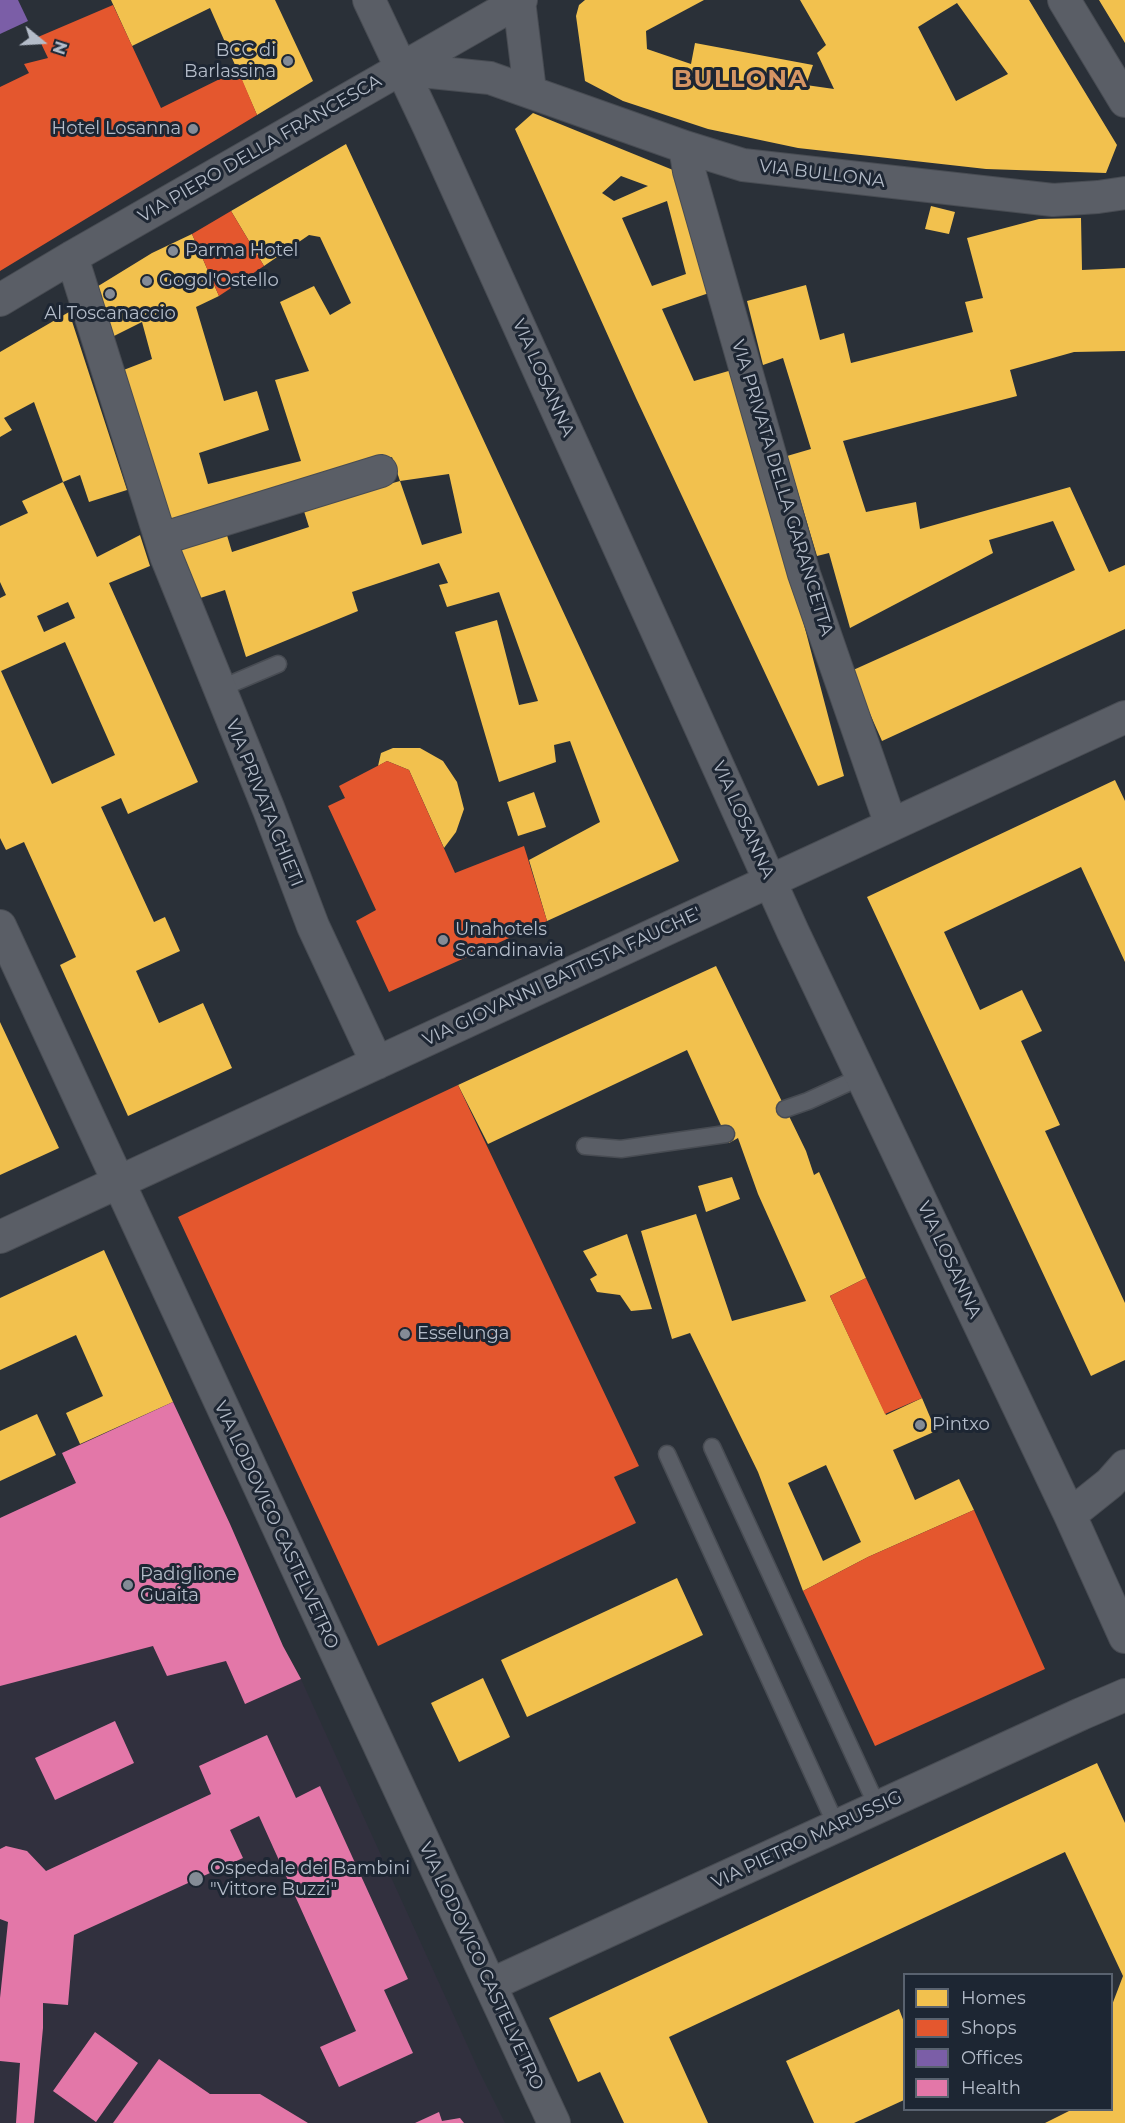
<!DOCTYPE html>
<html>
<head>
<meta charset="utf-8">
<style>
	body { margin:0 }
	#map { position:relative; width:1125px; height:2123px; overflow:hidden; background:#2a3038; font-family:Montserrat,sans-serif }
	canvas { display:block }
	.legend { position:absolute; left:903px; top:1973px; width:210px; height:138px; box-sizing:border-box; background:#1d2633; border:2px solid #59626f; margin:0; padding:8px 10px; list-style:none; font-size:18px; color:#b4bcc9 }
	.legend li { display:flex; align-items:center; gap:12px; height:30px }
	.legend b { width:30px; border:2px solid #59626f }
	.north { position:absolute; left:12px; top:12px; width:60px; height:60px; -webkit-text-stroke:4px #1d2633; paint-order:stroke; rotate:108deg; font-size:16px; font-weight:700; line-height:24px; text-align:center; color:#b4bcc9 }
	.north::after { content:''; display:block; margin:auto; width:21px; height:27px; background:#b4bcc9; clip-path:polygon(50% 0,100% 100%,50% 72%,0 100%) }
</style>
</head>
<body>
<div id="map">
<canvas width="1125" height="2123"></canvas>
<ul class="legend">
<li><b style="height:16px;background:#f2c14e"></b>Homes</li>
<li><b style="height:16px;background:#e4572e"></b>Shops</li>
<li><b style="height:16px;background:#7b5ea7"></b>Offices</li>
<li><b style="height:16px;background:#e377a8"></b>Health</li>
</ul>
<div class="north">N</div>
</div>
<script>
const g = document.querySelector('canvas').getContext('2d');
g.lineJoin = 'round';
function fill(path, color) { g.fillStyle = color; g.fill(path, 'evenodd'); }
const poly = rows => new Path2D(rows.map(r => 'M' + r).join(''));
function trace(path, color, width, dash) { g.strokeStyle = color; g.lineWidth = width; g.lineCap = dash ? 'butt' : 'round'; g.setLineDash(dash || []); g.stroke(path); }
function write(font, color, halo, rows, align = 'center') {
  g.font = font + ' Montserrat,sans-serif'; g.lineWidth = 6; g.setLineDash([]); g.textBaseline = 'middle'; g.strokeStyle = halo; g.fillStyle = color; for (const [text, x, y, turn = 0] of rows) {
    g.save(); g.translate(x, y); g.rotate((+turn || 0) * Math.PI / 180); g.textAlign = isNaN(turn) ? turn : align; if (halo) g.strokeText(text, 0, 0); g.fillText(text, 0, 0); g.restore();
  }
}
const medical = poly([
	[173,1402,230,1524,283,1646,301,1679,480,2073,505,2123,0,2123,0,1518,76,1483,62,1453]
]);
const homes = poly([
	[111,0,275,0,313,81,257,115,210,8,132,46],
	[585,0,704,0,646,31,647,49,691,64,695,43,813,65,806,85,834,89,817,53,826,45,800,0,1029,0,1117,145,1106,173,986,169,798,148,708,129,623,101,585,81,576,16,579,5],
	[957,3,1008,74,956,101,918,27],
	[1099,0,1125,0,1125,43,1102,5],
	[533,113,673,170,709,293,662,309,694,381,732,370,770,496,844,776,818,786,636,398,515,129],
	[621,176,648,186,614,201,602,193],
	[667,201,686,274,652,286,622,218],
	[346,144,679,861,547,921,529,860,600,822,570,741,554,745,556,762,499,782,455,632,497,620,519,705,538,701,499,592,447,607,439,585,448,583,439,563,352,592,358,611,246,657,225,590,194,600,178,545,226,532,232,552,309,527,303,508,400,481,422,545,462,533,449,474,400,481,392,457,363,469,171,526,121,371,152,359,142,322,110,338,95,288,152,253,192,234,219,296,196,307,224,401,257,391,269,430,199,453,208,484,301,461,275,380,309,371,280,302,314,286,330,315,351,303,320,237,309,235,264,266,231,211],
	[931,206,955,212,949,234,925,229],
	[1081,218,1082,270,1125,268,1125,351,1074,352,1010,370,1017,396,843,441,866,512,916,502,920,529,1070,487,1109,572,1125,565,1125,629,882,741,851,671,1075,570,1053,521,989,540,993,553,850,628,829,553,817,556,787,456,811,449,783,358,763,365,747,301,806,285,820,340,844,333,851,363,973,332,965,302,983,298,967,238,1039,219],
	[69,312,127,490,89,502,80,475,63,482,34,402,4,418,12,430,0,437,0,352],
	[63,482,97,557,140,535,150,566,109,583,198,782,128,814,121,798,101,807,154,922,165,917,180,951,136,971,159,1023,203,1003,232,1068,128,1116,60,965,76,957,24,842,6,850,0,838,0,598,6,595,0,582,0,526,28,513,22,501],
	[68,602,75,618,44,632,37,616],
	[65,642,115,755,52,784,1,671],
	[393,748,420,748,443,761,457,782,464,809,456,832,444,848,409,770,387,761,378,766,381,753],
	[1115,780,1125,801,1125,962,1081,867,944,932,980,1010,1022,990,1042,1031,1021,1041,1060,1125,1045,1131,1125,1303,1125,1360,1091,1376,867,897],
	[534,792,546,827,518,836,507,802],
	[716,966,806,1151,814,1175,819,1172,866,1278,830,1296,886,1415,922,1398,936,1431,893,1450,915,1500,959,1479,974,1510,868,1557,803,1591,758,1472,690,1333,672,1339,641,1231,696,1214,732,1321,806,1301,758,1194,738,1138,729,1143,687,1050,488,1144,458,1085],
	[826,1465,861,1542,823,1561,788,1483],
	[0,1022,59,1148,0,1175],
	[732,1177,740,1199,706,1212,698,1186],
	[627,1234,652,1309,631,1311,620,1295,597,1292,590,1279,597,1275,583,1251],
	[104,1250,173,1402,80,1444,66,1413,103,1396,76,1335,0,1370,0,1298],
	[37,1414,56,1455,0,1481,0,1431],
	[677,1578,703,1635,527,1717,501,1660],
	[483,1678,510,1737,459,1762,431,1703],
	[1097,1763,1125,1823,1125,2123,1045,2123,1071,2110,1112,2110,1112,2005,1123,1976,1065,1852,669,2037,708,2123,624,2123,600,2072,578,2082,549,2018],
	[899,2009,904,2022,904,2100,854,2123,814,2123,786,2061]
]);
const shops = poly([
	[113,5,161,108,238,70,257,115,0,271,0,87,29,73,24,64,48,58,38,37],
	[231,211,264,266,219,296,192,234],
	[387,761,409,770,455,873,524,846,547,921,389,992,356,921,376,910,328,806,345,798,339,786],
	[458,1085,639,1466,614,1477,636,1523,378,1646,178,1217],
	[866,1278,922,1398,885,1414,830,1296],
	[974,1510,1045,1669,875,1746,803,1591,868,1557]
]);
const offices = poly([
	[0,0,18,0,28,21,0,34]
]);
const health = poly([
	[173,1402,230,1524,283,1646,301,1679,245,1704,226,1661,167,1676,153,1646,0,1686,0,1518,76,1483,62,1453],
	[115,1721,134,1763,55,1800,35,1758],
	[267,1735,296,1798,320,1786,408,1979,384,1990,413,2053,339,2087,320,2047,356,2031,259,1816,230,1830,243,1858,74,1935,68,2005,43,2003,43,2028,34,2123,16,2123,20,2063,0,2061,0,1998,8,1922,0,1919,0,1849,6,1846,27,1851,46,1871,211,1794,199,1766],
	[95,2032,138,2063,96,2122,53,2091],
	[159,2059,210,2094,260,2094,308,2123,113,2123],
	[439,2112,442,2121,460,2118,464,2123,415,2123]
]);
const service = poly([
	[219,689,278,664],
	[785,1109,808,1101,863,1076],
	[585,1146,621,1149,726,1134],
	[712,1447,878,1808],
	[667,1454,837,1827]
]);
const minor = poly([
	[369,0,429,127,793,932,1070,1515,1125,1637],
	[1064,0,1125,101],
	[519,1,530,91],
	[401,69,490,78,685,147,743,165,1053,200,1098,197,1125,193],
	[685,147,689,171,804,574,891,825],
	[72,257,166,556,269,810,313,926,377,1063],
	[0,300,72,257,521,0],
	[161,539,381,471],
	[0,926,554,2123],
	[0,1237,1125,717],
	[1070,1515,1110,1483,1125,1466],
	[490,1985,1081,1714,1125,1695]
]);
const markers = [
	[288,61,6,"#848b96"],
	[193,129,6,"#848b96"],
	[173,251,6,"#848b96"],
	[147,281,6,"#848b96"],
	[110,294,6,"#848b96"],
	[443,940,6,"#848b96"],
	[405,1334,6,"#848b96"],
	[920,1425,6,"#848b96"],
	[128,1585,6,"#848b96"],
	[196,1879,8,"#848b96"]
];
const poiNames = [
	["BCC di",276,51,"right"],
	["Barlassina",276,72,"right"],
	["Hotel Losanna",181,129,"right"],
	["Parma Hotel",185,251],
	["Gogol'Ostello",159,281],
	["Al Toscanaccio",110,314,"center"],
	["Unahotels",455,930],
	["Scandinavia",455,951],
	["Esselunga",417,1334],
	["Pintxo",932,1425],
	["Padiglione",140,1575],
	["Guaita",140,1596],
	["Ospedale dei Bambini",210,1869],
	["\"Vittore Buzzi\"",210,1890]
];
const streetNames = [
	["VIA PIERO DELLA FRANCESCA",260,149,-30],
	["VIA BULLONA",822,174,7],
	["VIA LOSANNA",543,378,66],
	["VIA PRIVATA DELLA GARANCETTA",782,488,73],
	["VIA PRIVATA CHIETI",264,803,68],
	["VIA LOSANNA",743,820,66],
	["VIA GIOVANNI BATTISTA FAUCHE'",562,977,-25],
	["VIA LOSANNA",949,1260,65],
	["VIA LODOVICO CASTELVETRO",276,1525,65],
	["VIA PIETRO MARUSSIG",807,1840,-25],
	["VIA LODOVICO CASTELVETRO",481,1966,65]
];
const districtNames = [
	["BULLONA",741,80]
];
fill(medical, '#31303e');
fill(homes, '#f2c14e');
fill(shops, '#e4572e');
fill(offices, '#7b5ea7');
fill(health, '#e377a8');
trace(service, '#484c53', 19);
trace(minor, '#484c53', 34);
trace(service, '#5a5e66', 16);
trace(minor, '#5a5e66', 32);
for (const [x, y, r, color] of markers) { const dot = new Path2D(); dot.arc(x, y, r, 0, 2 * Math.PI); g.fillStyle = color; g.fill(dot); trace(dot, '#1d2633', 2); }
write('18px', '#b4bcc9', '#1d2633', poiNames, 'left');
write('18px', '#b4bcc9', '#1d2633', streetNames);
g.letterSpacing = '1.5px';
write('bold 24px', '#d59563', '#1d2633', districtNames);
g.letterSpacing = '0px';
</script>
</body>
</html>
